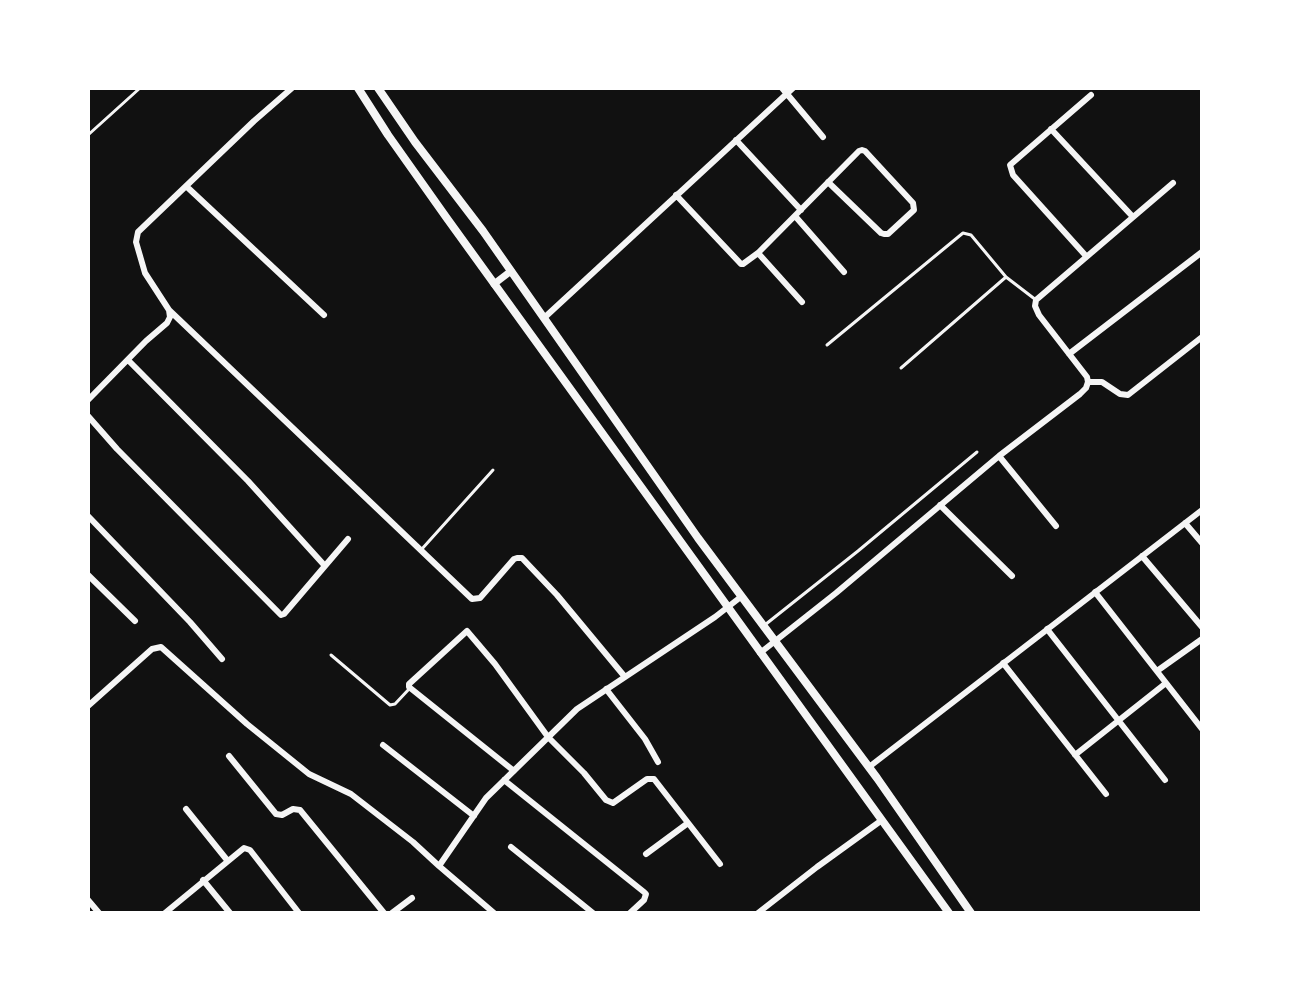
<!DOCTYPE html>
<html>
<head>
<meta charset="utf-8">
<style>
	body { margin:0 }
	#map { position:relative; width:1290px; height:1001px; overflow:hidden; background:#111; font-family:Bitter,serif }
	canvas { display:block }
	.frame { position:absolute; inset:0; border:90px solid #fff; pointer-events:none }
</style>
</head>
<body>
<div id="map">
<canvas width="1290" height="1001"></canvas>
<div class="frame"></div>
</div>
<script>
const g = document.querySelector('canvas').getContext('2d');
g.lineJoin = 'round';
const poly = rows => new Path2D(rows.map(r => 'M' + r).join(''));
function trace(path, color, width, dash) { g.strokeStyle = color; g.lineWidth = width; g.lineCap = dash ? 'butt' : 'round'; g.setLineDash(dash || []); g.stroke(path); }
const service = poly([
	[88,135,140,88],
	[827,345,963,233,971,235,1006,277,1036,300],
	[901,368,1006,277],
	[421,550,493,470],
	[766,624,858,551,977,452],
	[331,655,390,705,395,704,410,688]
]);
const minor = poly([
	[782,88,823,137],
	[1051,129,1133,217],
	[736,140,801,210],
	[186,186,324,315],
	[676,195,741,264,743,264,758,253,859,151,862,150,865,151,913,203,914,210,888,234,884,234,881,233,828,182],
	[795,216,844,272],
	[758,253,802,302],
	[1086,256,1013,175,1010,165,1091,95],
	[169,310,472,599,480,598,514,559,517,558,522,558,557,595,625,677],
	[544,318,793,88],
	[1069,354,1202,252],
	[128,360,248,481,325,566],
	[1088,382,1102,382,1120,394,1128,395,1202,337],
	[88,400,146,341,167,323,170,317,169,310,145,273,136,242,138,232,254,121,292,88],
	[88,416,117,449,281,615,284,614,348,539],
	[999,456,1056,526],
	[940,505,1012,576],
	[88,516,190,622,222,659],
	[1185,523,1202,543],
	[1142,556,1202,627],
	[88,575,135,621],
	[1095,592,1202,729],
	[1047,629,1165,780],
	[760,653,836,593,999,456,1080,394,1086,388,1088,382,1087,377,1039,315,1035,306,1036,300,1173,183],
	[1003,663,1106,794],
	[1157,671,1202,639],
	[606,689,645,739,658,762],
	[88,706,152,649,161,647,247,724,309,774,351,794,413,842,439,866],
	[383,745,474,816],
	[1075,755,1166,683],
	[229,756,276,814,282,815,293,809,300,810,384,913],
	[869,767,1202,510],
	[514,771,409,687,409,684,467,631,495,664,548,737,584,773,606,800,613,803,647,779,654,779,720,864],
	[504,780,644,892,646,894,644,900,630,913],
	[186,809,227,860],
	[511,847,593,913],
	[646,854,688,823],
	[203,880,230,913],
	[88,900,99,913],
	[165,913,244,848,250,850,299,913],
	[392,913,412,898],
	[494,913,439,866,486,798,577,709,715,617,742,596],
	[758,913,817,867,882,820]
]);
const tertiary = poly([
	[494,284,511,271]
]);
const secondary = poly([
	[358,88,388,135,446,217,949,913],
	[378,88,415,142,483,231,698,538,877,778,971,913]
]);
trace(service, '#f5f5f5', 3);
trace(minor, '#f5f5f5', 6);
trace(tertiary, '#f5f5f5', 7);
trace(secondary, '#f5f5f5', 8);
</script>
</body>
</html>
